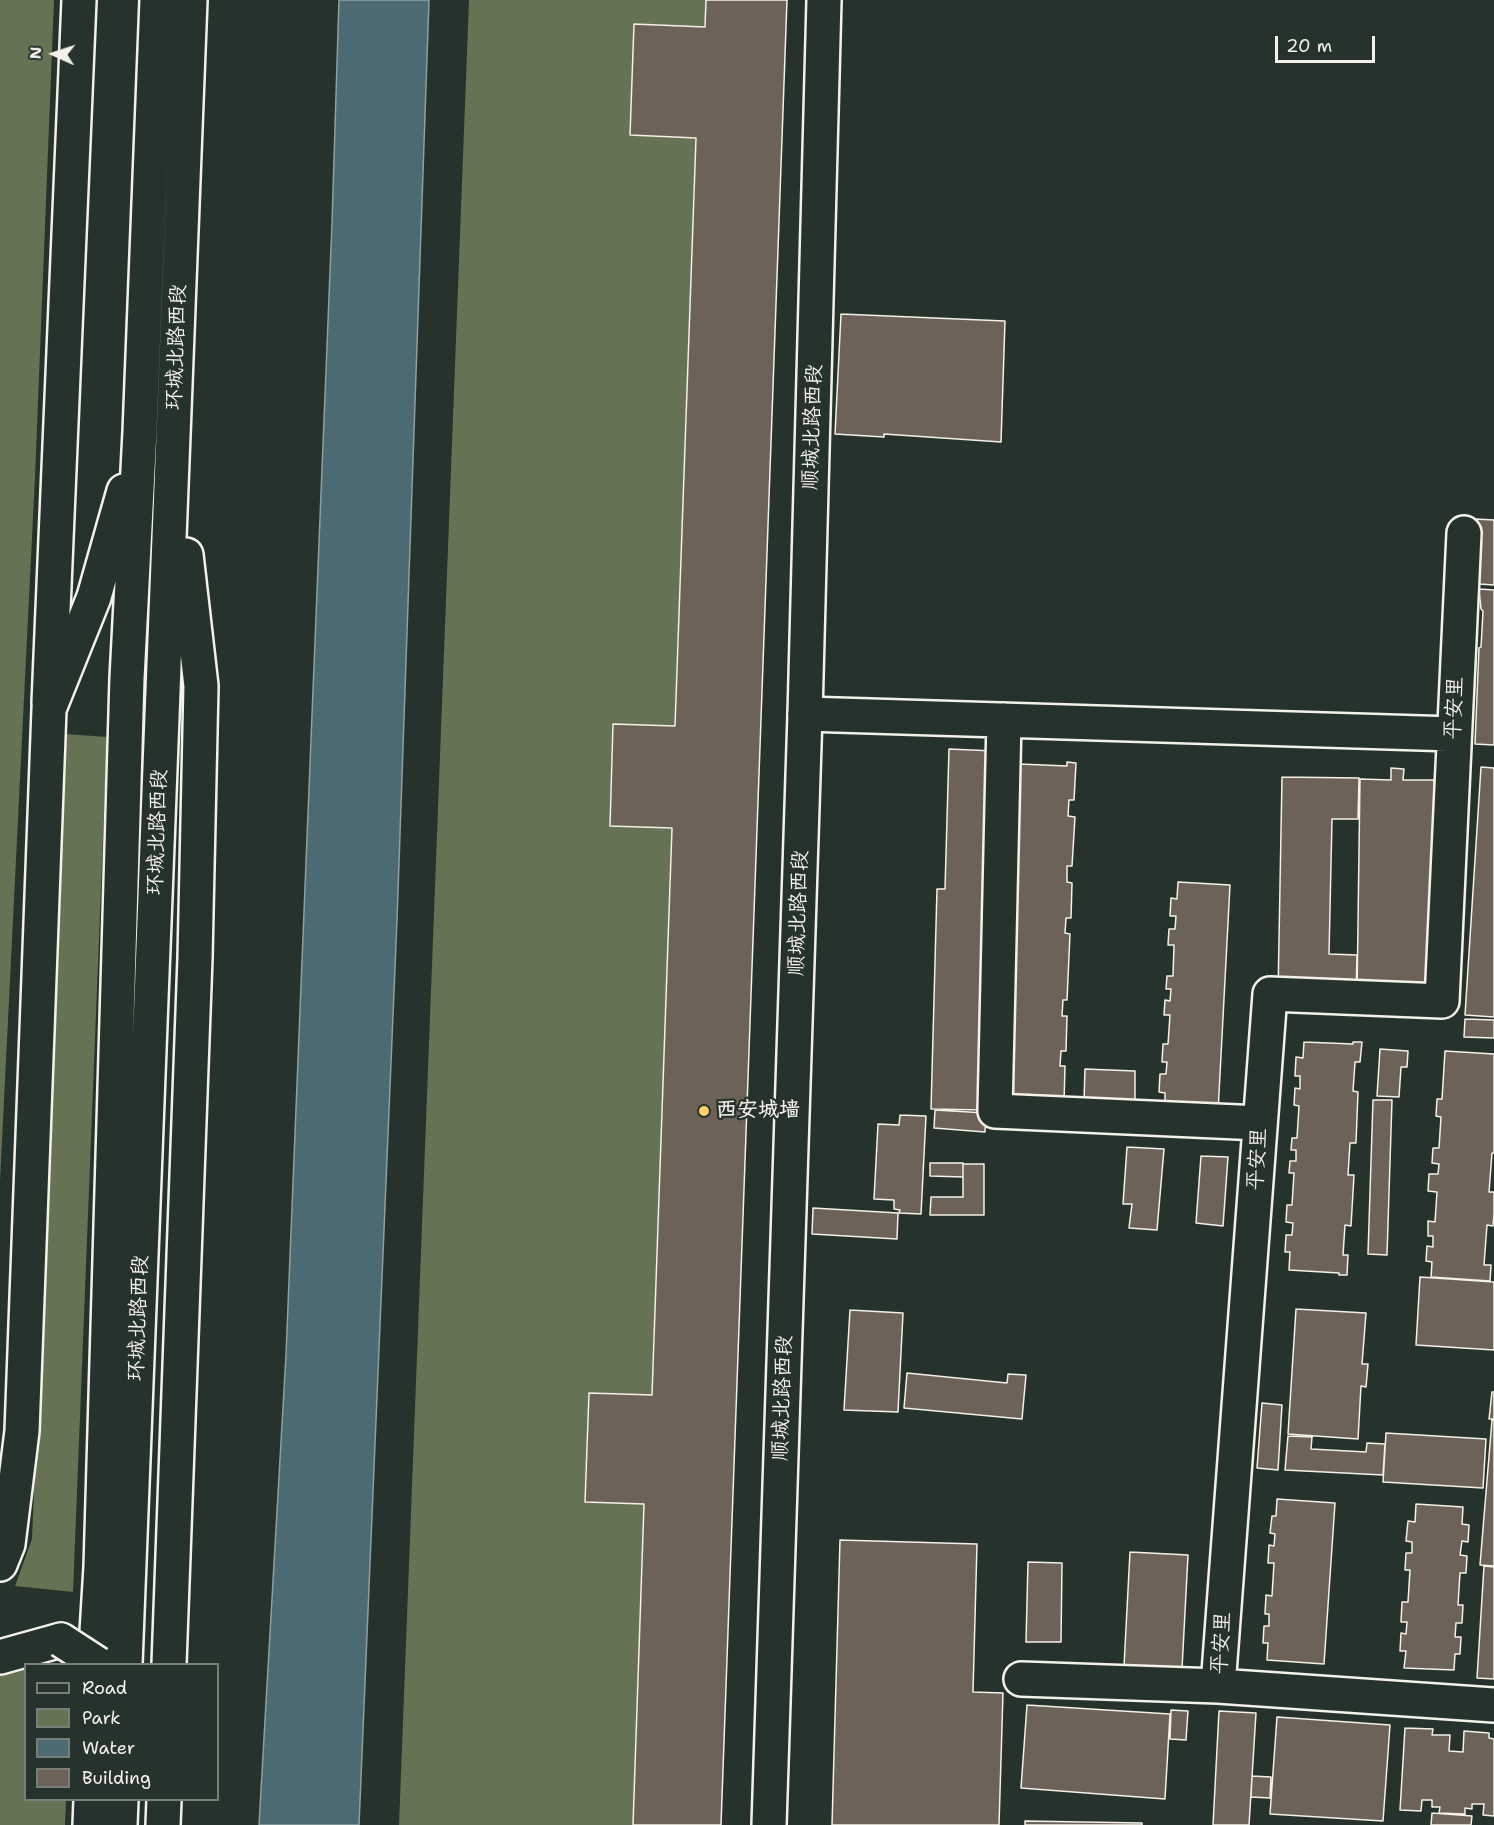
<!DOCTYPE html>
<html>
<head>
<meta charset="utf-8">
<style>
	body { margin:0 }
	#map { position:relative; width:1494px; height:1825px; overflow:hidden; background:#26332d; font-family:"Shantell Sans",sans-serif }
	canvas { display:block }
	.legend { position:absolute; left:24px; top:1663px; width:195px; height:138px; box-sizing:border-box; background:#26332d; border:2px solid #787f78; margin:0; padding:8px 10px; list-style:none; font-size:18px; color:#f4f1e8 }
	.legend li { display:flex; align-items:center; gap:12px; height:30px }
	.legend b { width:30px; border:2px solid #787f78 }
	.north { position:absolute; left:24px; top:24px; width:60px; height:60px; -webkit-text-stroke:4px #26332d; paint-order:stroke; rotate:273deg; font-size:16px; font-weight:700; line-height:24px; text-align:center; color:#f4f1e8 }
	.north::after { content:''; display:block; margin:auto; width:21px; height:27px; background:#f4f1e8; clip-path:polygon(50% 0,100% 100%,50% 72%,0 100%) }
	.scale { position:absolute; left:1275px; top:36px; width:100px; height:27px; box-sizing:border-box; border:3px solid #f4f1e8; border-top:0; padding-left:8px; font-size:18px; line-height:21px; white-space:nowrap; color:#f4f1e8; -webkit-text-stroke:4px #26332d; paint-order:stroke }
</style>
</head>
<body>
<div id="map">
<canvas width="1494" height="1825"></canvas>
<ul class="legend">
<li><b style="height:8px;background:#26332d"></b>Road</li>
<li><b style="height:16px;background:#657253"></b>Park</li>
<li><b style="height:16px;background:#4b6a71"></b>Water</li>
<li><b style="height:16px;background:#6d6257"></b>Building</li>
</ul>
<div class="north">N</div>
<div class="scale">20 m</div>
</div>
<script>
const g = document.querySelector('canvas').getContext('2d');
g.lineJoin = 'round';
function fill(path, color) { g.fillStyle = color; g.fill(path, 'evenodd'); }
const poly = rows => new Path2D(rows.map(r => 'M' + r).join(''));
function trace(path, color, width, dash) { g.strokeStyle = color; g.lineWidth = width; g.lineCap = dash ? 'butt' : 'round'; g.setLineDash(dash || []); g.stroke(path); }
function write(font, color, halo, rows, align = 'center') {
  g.font = font + ' "Shantell Sans","LXGW WenKai TC",sans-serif'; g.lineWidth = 4.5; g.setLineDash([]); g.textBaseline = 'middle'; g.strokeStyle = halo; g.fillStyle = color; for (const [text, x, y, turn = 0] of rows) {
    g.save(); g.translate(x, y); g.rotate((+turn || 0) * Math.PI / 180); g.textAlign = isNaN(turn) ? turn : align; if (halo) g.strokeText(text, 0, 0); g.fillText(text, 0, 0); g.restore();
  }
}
const green = poly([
	[0,0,54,0,35,477,0,1181],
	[469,0,706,0,705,27,635,24,696,138,675,726,613,724,610,826,672,828,652,1395,589,1393,585,1502,644,1504,633,1825,399,1825],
	[65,734,107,737,73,1592,15,1586,32,1539],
	[25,1665,26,1800,66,1800,65,1825,0,1825,0,1673]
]);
const water = poly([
	[339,0,429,0,397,920,359,1825,259,1825,286,1355,332,223,339,0]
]);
const building = poly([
	[706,0,787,0,721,1825,633,1825,644,1504,585,1502,589,1393,652,1395,672,828,610,826,613,724,675,726,696,138,630,135,634,24,705,27,706,0],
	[841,314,1005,321,1001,442,884,434,884,437,835,434,841,314],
	[1475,519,1494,520,1494,585,1479,584,1474,551,1475,519],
	[1479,589,1494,590,1494,745,1475,744,1479,648,1481,647,1483,611,1481,609,1479,589],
	[949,749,994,751,983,1110,931,1109,937,889,945,889,949,749],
	[1067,762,1076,763,1074,800,1069,800,1068,816,1075,817,1072,866,1067,866,1067,882,1072,883,1071,918,1066,918,1065,933,1070,934,1067,1000,1063,1000,1062,1016,1067,1016,1066,1051,1061,1051,1060,1066,1065,1066,1064,1104,1008,1099,1019,764,1067,766,1067,762],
	[1481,767,1494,768,1494,1017,1465,1015,1481,767],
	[1391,768,1404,769,1403,780,1434,780,1431,997,1357,996,1360,779,1391,780,1391,768],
	[1282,777,1359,778,1358,819,1332,819,1329,954,1357,955,1356,996,1278,994,1282,777],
	[1178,882,1230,885,1218,1112,1165,1109,1165,1093,1159,1092,1160,1074,1166,1074,1167,1062,1162,1062,1163,1044,1168,1044,1170,1015,1164,1015,1165,1000,1170,1001,1171,989,1166,989,1167,976,1173,976,1174,945,1168,945,1169,929,1175,929,1176,916,1170,916,1171,898,1177,899,1178,882],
	[1465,1019,1494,1020,1494,1038,1464,1037,1465,1019],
	[1304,1042,1353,1044,1353,1042,1362,1042,1360,1062,1355,1062,1353,1091,1358,1092,1356,1143,1350,1143,1348,1175,1354,1175,1351,1226,1345,1225,1343,1255,1348,1255,1347,1275,1339,1275,1339,1273,1289,1270,1290,1252,1285,1252,1286,1235,1292,1235,1293,1223,1286,1222,1287,1205,1292,1205,1294,1173,1289,1173,1290,1161,1296,1161,1296,1150,1291,1150,1292,1138,1297,1138,1299,1106,1294,1105,1295,1088,1300,1089,1300,1076,1295,1076,1296,1057,1303,1058,1304,1042],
	[1380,1049,1408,1051,1407,1067,1401,1067,1399,1097,1377,1096,1380,1049],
	[1445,1051,1494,1054,1494,1153,1492,1153,1489,1192,1494,1192,1494,1214,1493,1226,1487,1225,1484,1265,1491,1265,1490,1281,1431,1277,1432,1262,1426,1261,1427,1246,1433,1247,1433,1236,1428,1236,1428,1221,1435,1222,1437,1192,1428,1191,1429,1174,1438,1174,1439,1164,1432,1163,1433,1148,1439,1148,1441,1117,1436,1116,1437,1099,1442,1099,1445,1051],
	[1085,1069,1135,1071,1135,1103,1084,1101,1085,1069],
	[1373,1100,1392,1100,1387,1255,1368,1254,1373,1100],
	[935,1110,986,1113,985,1132,934,1128,935,1110],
	[900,1115,926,1116,921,1214,899,1213,900,1210,894,1209,894,1200,874,1199,878,1124,899,1125,900,1115],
	[1127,1147,1164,1149,1157,1230,1129,1228,1132,1204,1123,1204,1127,1147],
	[1201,1156,1228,1157,1223,1226,1196,1223,1201,1156],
	[930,1163,963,1163,963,1177,930,1176,930,1163],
	[963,1164,984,1164,984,1215,930,1215,931,1197,963,1197,963,1164],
	[813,1208,898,1213,897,1239,812,1234,813,1208],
	[1420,1277,1494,1282,1494,1350,1416,1345,1420,1277],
	[1296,1309,1366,1313,1362,1364,1368,1364,1366,1387,1361,1386,1358,1439,1288,1434,1296,1309],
	[850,1310,903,1313,898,1412,844,1410,850,1310],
	[907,1373,1007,1383,1008,1374,1026,1375,1022,1419,904,1408,907,1373],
	[1492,1392,1494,1392,1494,1419,1489,1419,1492,1392],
	[1262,1403,1282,1405,1278,1470,1257,1468,1262,1403],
	[1492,1420,1494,1420,1494,1566,1480,1565,1492,1420],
	[1386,1433,1486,1439,1483,1488,1383,1482,1386,1433],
	[1288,1436,1312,1437,1311,1449,1366,1452,1367,1443,1385,1444,1383,1475,1285,1470,1288,1436],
	[1277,1499,1335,1503,1324,1664,1267,1660,1268,1643,1263,1643,1264,1626,1269,1626,1269,1614,1265,1614,1266,1595,1272,1596,1274,1563,1268,1563,1269,1545,1274,1546,1275,1534,1270,1533,1272,1516,1276,1516,1277,1499],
	[1416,1504,1463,1507,1462,1524,1469,1525,1468,1542,1462,1541,1460,1555,1467,1556,1466,1573,1460,1573,1458,1605,1463,1605,1462,1623,1456,1623,1455,1637,1461,1637,1460,1654,1455,1654,1454,1670,1404,1668,1406,1651,1400,1651,1401,1633,1406,1634,1407,1622,1401,1622,1402,1602,1408,1602,1410,1570,1405,1570,1406,1553,1412,1553,1412,1542,1406,1541,1408,1521,1415,1522,1416,1504],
	[840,1540,977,1544,973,1692,1003,1693,999,1825,832,1825,840,1540],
	[1130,1552,1188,1555,1182,1669,1124,1666,1130,1552],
	[1028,1562,1062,1563,1061,1642,1026,1642,1028,1562],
	[1484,1566,1494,1567,1494,1679,1477,1678,1484,1566],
	[1027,1705,1170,1714,1165,1799,1021,1788,1027,1705],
	[1171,1710,1188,1711,1186,1740,1170,1739,1171,1710],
	[1219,1711,1256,1713,1249,1825,1213,1825,1219,1711],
	[1277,1717,1390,1725,1383,1821,1270,1814,1277,1717],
	[1405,1728,1433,1729,1432,1735,1450,1735,1449,1751,1463,1752,1464,1731,1489,1733,1489,1738,1494,1739,1494,1816,1483,1815,1484,1804,1472,1804,1472,1809,1465,1808,1465,1814,1439,1813,1440,1807,1432,1807,1432,1800,1422,1800,1421,1811,1400,1810,1405,1728],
	[1252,1776,1271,1777,1270,1798,1251,1797,1252,1776],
	[1432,1813,1472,1816,1471,1825,1431,1825,1432,1813],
	[1025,1821,1142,1823,1142,1825,1025,1825,1025,1821]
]);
const street = poly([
	[49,703,79,0],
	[805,714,1454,734],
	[1004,720,995,1111,1260,1123],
	[1021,1679,1218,1686,1494,1705],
	[1218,1686,1270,994,1442,1001,1464,533]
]);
const secondary = poly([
	[769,1825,805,714,824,0]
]);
const primary = poly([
	[0,1564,8,1544,22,1431,49,709,94,597,124,491],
	[0,1657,61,1640],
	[95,1664,101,1567,127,678,140,432,157,0],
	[125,1664,190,0],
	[169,1664,195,958,201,686,186,555],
	[90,1825,91,1800],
	[120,1825,121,1800],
	[163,1825,164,1800]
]);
const primaryBridge = poly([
	[61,1640,98,1664]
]);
const markers = [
	[704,1111,6,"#ffd166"]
];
const streetNames = [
	["环城北路西段",177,347,-88],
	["顺城北路西段",813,427,-88],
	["平安里",1455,708,-87],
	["环城北路西段",158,832,-88],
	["顺城北路西段",799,913,-88],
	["平安里",1258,1159,-86],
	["环城北路西段",139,1318,-88],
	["顺城北路西段",783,1398,-88],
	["平安里",1222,1643,-86]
];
const poiNames = [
	["西安城墙",716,1111]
];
fill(green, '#657253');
fill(water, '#4b6a71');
trace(water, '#8fa0a1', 1.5);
fill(building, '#6d6257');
trace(building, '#f4f1e8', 1.5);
trace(street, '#f4f1e8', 38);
trace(secondary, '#f4f1e8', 38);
trace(primary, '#f4f1e8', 38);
trace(street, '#26332d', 33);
trace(secondary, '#26332d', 33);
trace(primary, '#26332d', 33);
trace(primaryBridge, '#f4f1e8', 38, []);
trace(primaryBridge, '#26332d', 33);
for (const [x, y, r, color] of markers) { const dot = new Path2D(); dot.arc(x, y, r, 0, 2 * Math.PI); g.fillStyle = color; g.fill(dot); trace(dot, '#26332d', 2); }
write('21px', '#f4f1e8', '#26332d', streetNames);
write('bold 21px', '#f4f1e8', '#26332d', poiNames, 'left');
</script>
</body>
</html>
